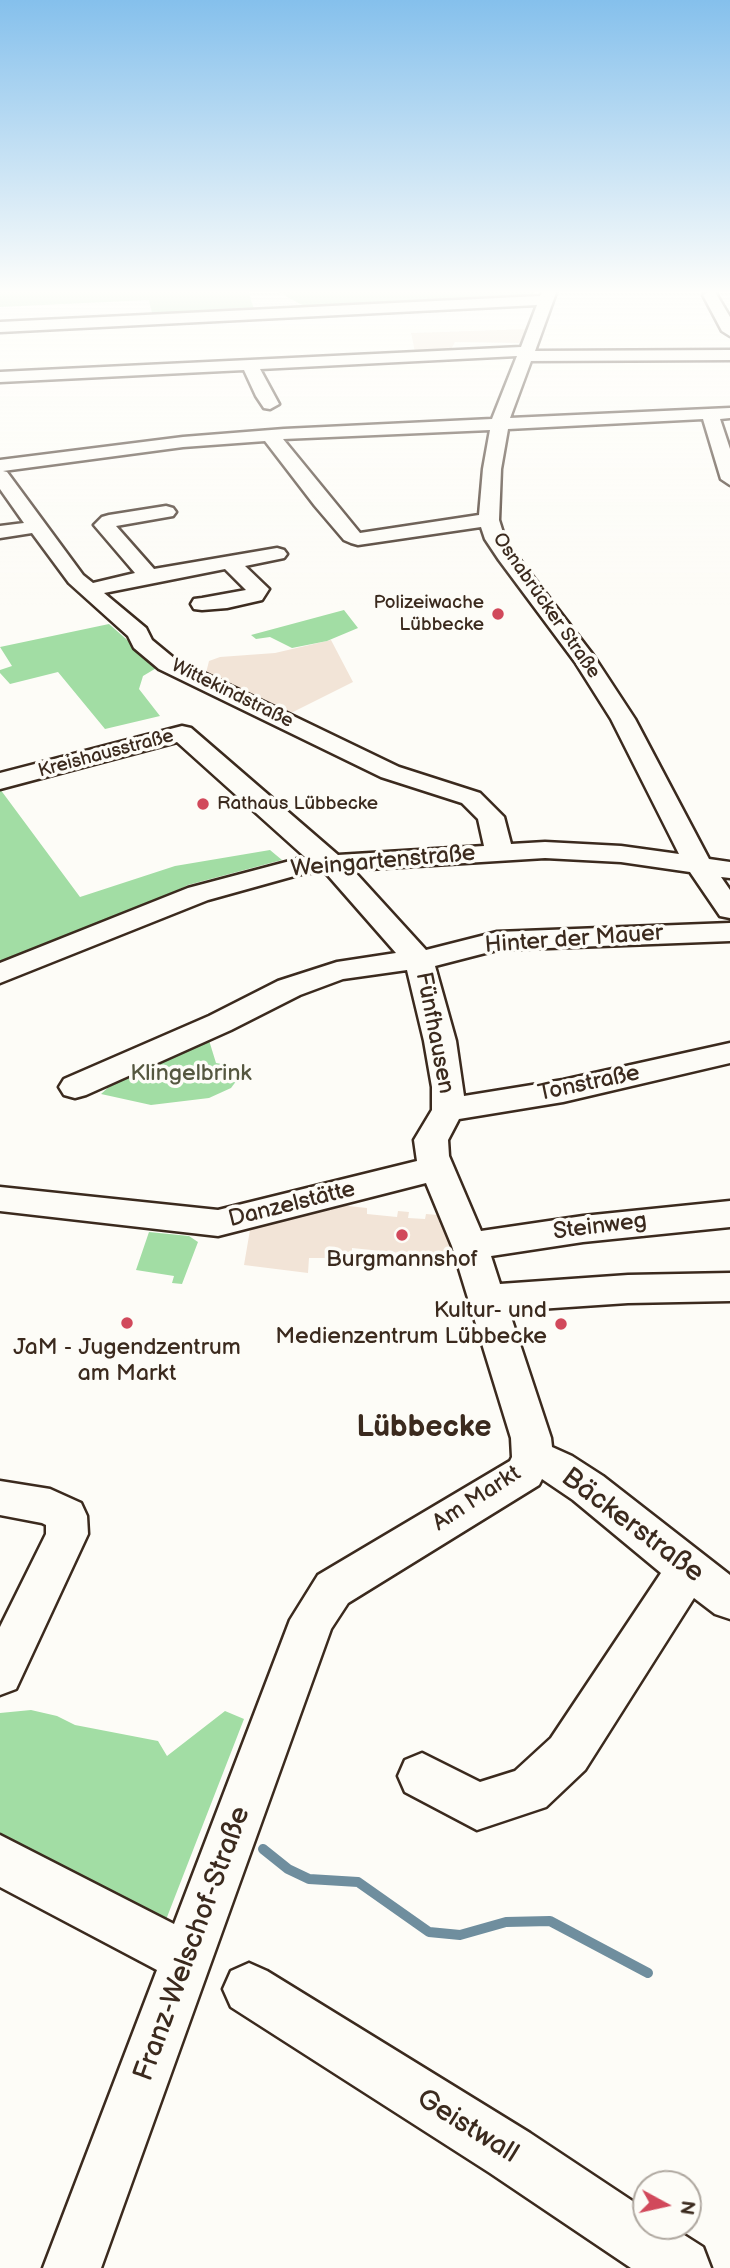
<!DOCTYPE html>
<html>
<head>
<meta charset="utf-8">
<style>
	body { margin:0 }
	#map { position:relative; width:730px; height:2268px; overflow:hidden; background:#fdfcf7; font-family:"Balsamiq Sans",sans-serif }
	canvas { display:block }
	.north { position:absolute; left:632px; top:2170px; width:70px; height:70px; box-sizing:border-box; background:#fdfcf7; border:2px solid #afa8a0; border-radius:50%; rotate:98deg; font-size:19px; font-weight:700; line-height:28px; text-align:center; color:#3b2a1e }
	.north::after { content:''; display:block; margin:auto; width:24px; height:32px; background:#d1495b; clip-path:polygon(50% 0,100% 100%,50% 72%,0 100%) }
</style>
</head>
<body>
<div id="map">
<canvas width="730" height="2268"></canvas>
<div class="north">N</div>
</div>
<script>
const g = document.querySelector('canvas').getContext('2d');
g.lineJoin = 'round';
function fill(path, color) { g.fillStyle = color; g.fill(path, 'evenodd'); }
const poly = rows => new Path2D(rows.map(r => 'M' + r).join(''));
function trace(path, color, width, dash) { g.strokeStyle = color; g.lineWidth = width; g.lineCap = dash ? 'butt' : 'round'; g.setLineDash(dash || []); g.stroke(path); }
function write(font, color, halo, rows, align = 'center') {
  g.font = font + ' "Balsamiq Sans",sans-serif'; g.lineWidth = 7; g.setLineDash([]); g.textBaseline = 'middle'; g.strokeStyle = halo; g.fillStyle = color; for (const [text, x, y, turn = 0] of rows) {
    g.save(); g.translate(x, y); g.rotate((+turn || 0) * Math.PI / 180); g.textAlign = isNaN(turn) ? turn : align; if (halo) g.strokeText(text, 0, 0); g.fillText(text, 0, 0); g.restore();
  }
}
const built = poly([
	[527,329,520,343,455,342,450,351,415,352,411,333],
	[331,640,353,682,289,714,206,673,209,661,220,657,275,653],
	[339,1205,367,1208,367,1214,397,1217,398,1211,409,1212,408,1218,425,1219,426,1214,438,1215,438,1220,452,1222,449,1258,352,1248,352,1258,309,1258,308,1273,244,1265,250,1230]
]);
const green = poly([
	[0,290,248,290,255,313,153,318,149,300,0,307],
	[275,290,534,290,534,291,533,295,525,296,337,305,302,305],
	[344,610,358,628,327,641,292,648,270,637,256,639,251,635],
	[109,624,158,667,143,676,139,689,160,716,105,729,58,672,10,684,0,673,0,670,12,666,0,647],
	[0,789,80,897,175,866,270,850,282,860,188,885,127,916,0,967],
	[208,1037,216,1063,227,1065,235,1071,237,1080,231,1088,209,1098,151,1105,101,1094,122,1075],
	[149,1232,189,1236,198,1242,182,1284,172,1283,174,1276,136,1270],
	[31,1710,57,1716,75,1725,158,1741,167,1756,225,1711,244,1719,162,1930,0,1844,0,1713]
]);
const stream = poly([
	[263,1849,288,1869,309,1879,358,1882,429,1932,460,1935,506,1922,550,1921,648,1973]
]);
const minor = poly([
	[543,290,557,290,535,351,730,350,730,360,531,361,510,418,730,408,730,418,720,419,730,449,730,485,721,479,703,419,508,429,501,469,499,520,505,539,517,556,593,655,635,719,709,859,730,862,730,878,721,877,730,890,730,918,720,916,690,872,621,862,545,858,353,870,426,950,497,932,730,923,730,941,497,950,435,966,456,1041,464,1096,563,1080,730,1043,730,1063,563,1102,459,1119,448,1140,449,1156,481,1231,583,1216,730,1201,730,1227,583,1242,491,1256,500,1284,628,1275,730,1273,730,1301,628,1303,509,1311,551,1438,552,1447,572,1456,603,1476,730,1575,730,1619,715,1614,694,1598,585,1770,546,1807,477,1830,405,1792,398,1776,405,1760,422,1753,480,1782,515,1771,551,1738,661,1573,573,1500,542,1479,539,1485,348,1603,331,1629,101,2268,43,2268,157,1970,0,1887,0,1835,174,1924,290,1620,318,1575,510,1461,512,1457,511,1438,452,1246,426,1183,218,1236,0,1211,0,1187,218,1210,417,1161,414,1140,432,1110,432,1087,424,1041,407,970,343,979,300,995,231,1030,86,1095,75,1098,64,1095,59,1087,64,1079,209,1016,278,981,337,962,396,953,325,872,305,873,208,900,0,983,0,963,188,888,305,857,177,742,0,789,0,773,182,726,191,728,338,855,484,846,478,819,462,803,381,777,159,669,134,648,128,636,69,583,32,533,0,538,0,526,24,523,0,489,0,460,183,437,284,429,492,419,517,356,260,369,279,404,270,409,264,408,256,396,244,370,0,382,0,372,521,347,537,305,0,332,0,322,540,296,543,290],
	[490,430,483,469,479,515,360,533,283,439,490,430],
	[265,441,315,506,344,540,351,543,358,545,481,527,485,539,499,560,575,662,611,719,679,854,621,846,545,842,511,844,504,817,480,793,399,767,175,659,152,640,146,628,104,593,225,569,246,590,202,598,194,599,191,604,194,609,202,610,227,608,262,600,269,589,245,566,284,558,287,554,284,550,277,548,154,569,116,526,173,516,176,512,173,508,166,506,109,515,102,517,94,525,135,573,93,583,83,575,7,472,3,471,183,447,265,441],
	[710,291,715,292,730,317,730,336,722,331,703,295,710,291],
	[0,1481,50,1489,81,1503,87,1516,88,1534,16,1689,0,1695,0,1627,46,1534,46,1525,42,1523,0,1515,0,1481],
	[249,1963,267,1971,530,2133,646,2210,646,2226,670,2226,703,2247,711,2268,631,2268,490,2173,231,2007,223,1989,231,1971,249,1963]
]);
const markers = [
	[498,614,7,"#d1495b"],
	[203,804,7,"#d1495b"],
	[402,1235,7,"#d1495b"],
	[127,1323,7,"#d1495b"],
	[561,1324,7,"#d1495b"]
];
const farPoinames = [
	["Polizeiwache",484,603],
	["Lübbecke",484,625],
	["Rathaus Lübbecke",217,804,"left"]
];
const farStreetnames = [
	["Osnabrücker Straße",546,606,55],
	["Wittekindstraße",232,694,26],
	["Kreishausstraße",106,754,-15]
];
const streetNames = [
	["Weingartenstraße",383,862,-5],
	["Hinter der Mauer",574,940,-4],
	["Fünfhausen",434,1033,79],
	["Tonstraße",589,1084,-12],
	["Danzelstätte",292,1205,-14],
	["Steinweg",600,1227,-7],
	["Am Markt",477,1499,-33]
];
const parkNames = [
	["Klingelbrink",191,1074]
];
const poiNames = [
	["Burgmannshof",402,1260],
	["Kultur- und",547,1311,"right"],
	["Medienzentrum Lübbecke",547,1337,"right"],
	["JaM - Jugendzentrum",127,1348],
	["am Markt",127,1374]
];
const nearStreetnames = [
	["Bäckerstraße",632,1526,37],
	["Franz-Welschof-Straße",193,1944,-70],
	["Geistwall",467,2127,32]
];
const districtNames = [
	["Lübbecke",424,1428]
];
fill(built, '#f2e4d7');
fill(green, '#a2dda4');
trace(stream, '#6f8e9e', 10);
trace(minor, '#3b2a1e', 5);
fill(minor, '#fdfcf7');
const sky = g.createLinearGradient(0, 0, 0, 608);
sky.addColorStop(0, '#85c0ec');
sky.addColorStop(0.48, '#fefefb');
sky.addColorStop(1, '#fefefb00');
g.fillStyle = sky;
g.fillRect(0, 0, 730, 608);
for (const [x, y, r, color] of markers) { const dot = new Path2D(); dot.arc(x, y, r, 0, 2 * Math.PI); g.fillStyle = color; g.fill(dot); trace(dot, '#fdfcf7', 2.5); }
write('19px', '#3b2a1e', '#fdfcf7', farPoinames, 'right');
write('19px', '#3b2a1e', '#fdfcf7', farStreetnames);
write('23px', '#3b2a1e', '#fdfcf7', streetNames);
write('23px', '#555740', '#fdfcf7', parkNames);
write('23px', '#3b2a1e', '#fdfcf7', poiNames);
write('28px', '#3b2a1e', '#fdfcf7', nearStreetnames);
write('bold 30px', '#3b2a1e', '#fdfcf7', districtNames);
</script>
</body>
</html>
